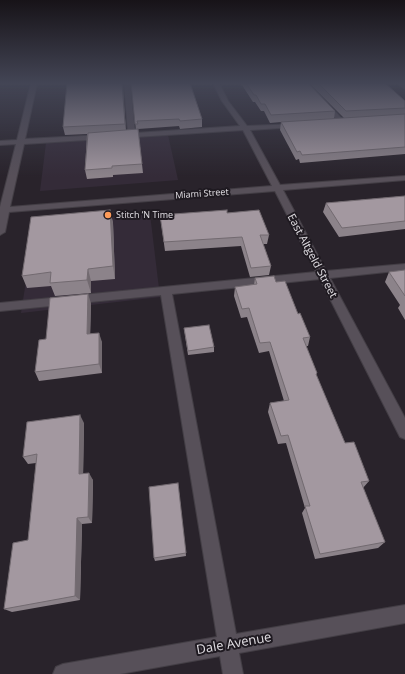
<!DOCTYPE html>
<html>
<head>
<meta charset="utf-8">
<style>
	body { margin:0 }
	canvas { display:block; background:#29232b }
</style>
</head>
<body>
<canvas width="405" height="674"></canvas>
<script>
const g = document.querySelector('canvas').getContext('2d');
g.lineJoin = 'round';
function fill(path, color) { g.fillStyle = color; g.fill(path, 'evenodd'); }
const poly = rows => new Path2D(rows.map(r => 'M' + r).join(''));
function trace(path, color, width, dash) { g.strokeStyle = color; g.lineWidth = width; g.lineCap = dash ? 'butt' : 'round'; g.setLineDash(dash || []); g.stroke(path); }
function write(font, color, halo, rows, align = 'center') {
  g.font = font + ' "Open Sans",sans-serif'; g.lineWidth = 4; g.setLineDash([]); g.textBaseline = 'middle'; g.strokeStyle = halo; g.fillStyle = color; for (const [text, x, y, turn = 0] of rows) {
    g.save(); g.translate(x, y); g.rotate((+turn || 0) * Math.PI / 180); g.textAlign = isNaN(turn) ? turn : align; if (halo) g.strokeText(text, 0, 0); g.fillText(text, 0, 0); g.restore();
  }
}
const built = poly([
	[168,135,178,180,40,191,46,143],
	[150,214,160,297,21,313,35,224]
]);
const minor = poly([
	[31,83,37,83,25,139,102,135,106,137,102,139,24,144,10,207,272,186,243,130,120,138,120,134,128,134,124,83,130,83,135,133,240,126,222,101,213,83,219,83,228,101,247,126,298,124,298,126,296,127,250,130,280,185,405,176,405,180,283,190,326,271,405,264,405,270,330,278,405,418,405,439,400,437,320,279,172,294,236,634,405,605,405,623,239,653,243,674,223,674,220,656,120,674,53,674,56,667,63,664,217,637,161,295,0,311,0,303,316,272,275,191,9,212,5,232,0,235,0,207,16,144,0,145,0,141,17,140,31,83],
	[302,83,308,83,344,121,344,123,340,123,302,83],
	[396,83,403,83,405,84,405,89,396,83]
]);
const wall = poly([
	[122,83,126,130,136,130,131,83,202,119,202,127,180,129,179,126,138,129,143,173,113,175,113,177,87,179,85,170,87,134,65,135,63,127],
	[240,83,308,83,335,111,334,119,344,118,309,83,385,83,405,101,405,154,300,163,299,159,296,160,280,130,281,122,270,123,264,111,261,111,255,102,253,102,242,85,241,86],
	[405,196,405,229,339,237,323,212,326,203],
	[110,210,113,223,115,279,91,281,91,293,55,296,51,286,27,288,22,276],
	[227,213,269,235,267,244,263,244,271,266,269,275,250,277,241,246,165,251,160,215],
	[405,270,405,320,398,308,400,305,385,282,389,272],
	[255,278,276,282,298,314,310,337,308,346,306,346,317,373,316,375,345,443,369,481,363,488,385,542,378,548,315,559,302,513,305,508,286,443,278,444,268,412,270,403,284,401,269,351,259,353,247,317,241,318,234,296,235,287,254,285],
	[91,303,90,334,102,342,102,373,39,381,35,372,46,339],
	[184,328,214,347,214,352,188,355],
	[84,423,83,474,93,480,92,523,82,524,80,600,12,612,4,609,28,540,36,463,28,464,23,457],
	[178,483,186,556,155,561,154,558]
]);
const shadedWall = poly([
	[122,83,123,83,126,132,125,124],
	[110,210,113,223,115,279,113,266],
	[88,269,91,281,91,293,87,280],
	[88,294,91,303,90,343,87,334],
	[99,333,102,342,102,373,99,364],
	[80,415,84,423,83,481,79,474],
	[89,473,93,480,92,523,88,517],
	[77,518,82,524,80,600,75,596]
]);
const building = poly([
	[67,83,122,83,125,124,63,127,67,83],
	[131,83,190,83,202,119,180,121,179,119,137,121,138,124,135,124,131,83],
	[246,83,308,83,335,111,271,115,265,104,261,104,256,95,254,95,246,83],
	[318,83,385,83,405,101,405,108,346,111,318,83],
	[405,114,405,147,302,155,300,151,297,152,281,122,405,114],
	[138,129,142,164,112,166,112,168,85,170,88,133,138,129],
	[405,196,405,221,342,228,326,203,405,196],
	[110,210,113,266,88,269,87,280,50,283,51,272,22,276,31,217,110,210],
	[227,210,227,213,259,210,269,235,260,235,271,266,251,268,242,237,164,242,160,215,227,210],
	[405,270,405,296,389,272,405,270],
	[274,276,276,282,285,281,298,314,300,313,310,337,303,338,317,373,316,374,345,443,354,442,369,481,361,482,385,542,320,554,305,506,310,506,288,435,281,436,270,403,289,400,270,342,260,343,249,308,242,309,235,287,257,284,255,278,274,276],
	[88,294,87,334,99,333,99,364,35,372,39,340,46,339,50,298,88,294],
	[209,325,214,347,188,351,184,328,209,325],
	[80,415,79,474,89,473,88,517,77,518,75,596,4,609,13,543,28,540,37,454,23,457,27,422,80,415],
	[178,483,186,553,154,558,149,487,178,483]
]);
const markers = [
	[108,215,4,"#fe9b59"]
];
const farStreetnames = [
	["Miami Street",202,194,-4]
];
const farPoinames = [
	["Stitch ‘N Time",116,215]
];
const streetNames = [
	["East Altgeld Street",312,256,62]
];
const nearStreetnames = [
	["Dale Avenue",234,644,-10]
];
fill(built, '#342b38');
trace(minor, '#433e45', 2);
fill(minor, '#575059');
fill(wall, '#8c838a');
fill(shadedWall, '#726a70');
fill(building, '#a398a0');
trace(building, '#726a70', 1);
const sky = g.createLinearGradient(0, 0, 0, 177);
sky.addColorStop(0, '#171318');
sky.addColorStop(0.47, '#434555');
sky.addColorStop(1, '#43455500');
g.fillStyle = sky;
g.fillRect(0, 0, 405, 177);
for (const [x, y, r, color] of markers) { const dot = new Path2D(); dot.arc(x, y, r, 0, 2 * Math.PI); g.fillStyle = color; g.fill(dot); trace(dot, '#1f1a21', 1.5); }
write('9px', '#e1dee3', '#1f1a21', farStreetnames);
write('9px', '#e1dee3', '#1f1a21', farPoinames, 'left');
write('11px', '#e1dee3', '#1f1a21', streetNames);
write('13px', '#e1dee3', '#1f1a21', nearStreetnames);
</script>
</body>
</html>
